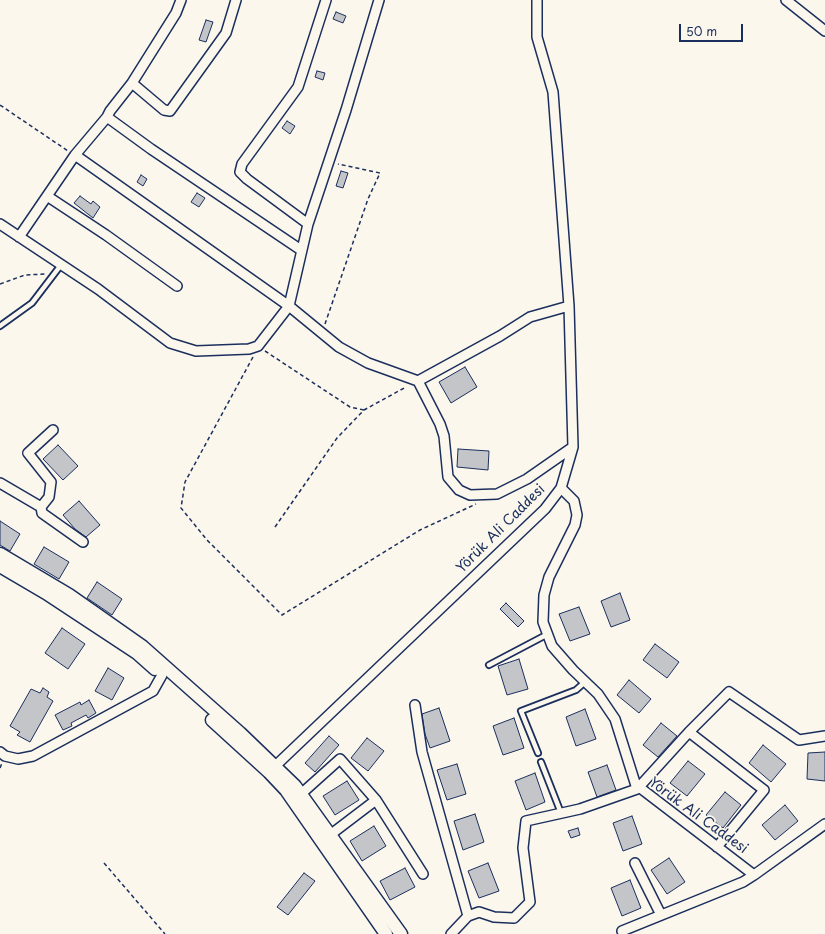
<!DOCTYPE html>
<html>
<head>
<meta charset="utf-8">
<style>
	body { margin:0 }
	#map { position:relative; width:825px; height:934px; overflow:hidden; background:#fbf7ec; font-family:"Playpen Sans",sans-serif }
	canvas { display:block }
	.scale { position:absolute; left:679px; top:24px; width:64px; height:18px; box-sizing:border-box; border:2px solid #1b2f5e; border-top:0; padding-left:5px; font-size:12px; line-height:14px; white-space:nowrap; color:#1b2f5e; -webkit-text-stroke:3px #fbf7ec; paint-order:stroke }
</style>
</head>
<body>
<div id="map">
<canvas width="825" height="934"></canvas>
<div class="scale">50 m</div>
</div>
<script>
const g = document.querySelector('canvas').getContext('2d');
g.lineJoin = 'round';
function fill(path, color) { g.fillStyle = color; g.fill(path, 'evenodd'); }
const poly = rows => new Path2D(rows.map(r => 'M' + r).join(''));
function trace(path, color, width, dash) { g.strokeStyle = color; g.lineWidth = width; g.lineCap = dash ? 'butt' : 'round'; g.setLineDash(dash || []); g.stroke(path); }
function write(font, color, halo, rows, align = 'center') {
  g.font = font + ' "Playpen Sans",sans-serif'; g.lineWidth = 3.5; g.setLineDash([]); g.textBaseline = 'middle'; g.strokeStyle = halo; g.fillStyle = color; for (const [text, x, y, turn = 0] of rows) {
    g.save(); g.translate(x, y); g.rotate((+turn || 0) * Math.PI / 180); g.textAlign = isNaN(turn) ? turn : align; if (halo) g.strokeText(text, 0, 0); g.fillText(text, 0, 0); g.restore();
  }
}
const building = poly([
	[336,12,346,16,343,23,333,19,336,12],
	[206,20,213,22,206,42,199,40,206,20],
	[317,71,325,73,323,80,315,77,317,71],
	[287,121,295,126,290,134,282,128,287,121],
	[341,171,348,173,343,188,336,186,341,171],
	[141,175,147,179,143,186,137,182,141,175],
	[197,193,205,198,199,207,191,202,197,193],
	[80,196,91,204,93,201,100,207,93,218,74,203,80,196],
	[465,367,477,387,451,403,439,382,465,367],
	[58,445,78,466,63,480,43,459,58,445],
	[458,449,489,451,488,470,457,467,458,449],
	[79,501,100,525,86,537,75,529,63,515,79,501],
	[0,521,20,534,10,551,0,545,0,521],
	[44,547,69,562,59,579,34,564,44,547],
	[97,582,122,599,112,615,87,598,97,582],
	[620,593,630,620,611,627,601,601,620,593],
	[506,603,524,621,518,627,500,609,506,603],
	[579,607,590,634,570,641,559,614,579,607],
	[62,628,85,644,68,669,45,653,62,628],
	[655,644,679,662,667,678,643,660,655,644],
	[519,659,528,689,507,695,498,666,519,659],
	[108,668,124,678,112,700,95,691,108,668],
	[629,680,651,699,639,713,617,695,629,680],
	[43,688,49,692,47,697,53,701,30,742,17,735,20,732,10,726,31,689,40,693,43,688],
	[89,700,96,713,88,718,86,715,71,723,72,726,63,730,55,715,80,702,81,705,89,700],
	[439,708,450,741,430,748,425,734,422,714,439,708],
	[585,709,596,739,576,746,566,717,585,709],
	[514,718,524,748,503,755,493,726,514,718],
	[661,723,677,736,658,757,643,745,661,723],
	[329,736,339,745,315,772,305,763,329,736],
	[367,738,384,751,368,771,351,758,367,738],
	[763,745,786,764,771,782,749,763,763,745],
	[825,752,825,781,807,779,808,753,825,752],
	[688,761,705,774,687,796,670,783,688,761],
	[457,764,466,794,447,800,437,770,457,764],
	[607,765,616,790,597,797,588,772,607,765],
	[535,773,545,802,526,810,515,781,535,773],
	[347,781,359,800,335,815,323,796,347,781],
	[725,792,741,805,723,828,706,815,725,792],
	[785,805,798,821,775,840,762,825,785,805],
	[475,814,484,842,463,850,454,821,475,814],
	[632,816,642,844,623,851,613,823,632,816],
	[374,826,386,846,362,861,350,841,374,826],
	[578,828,580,835,571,838,568,831,578,828],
	[669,858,685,882,667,894,651,870,669,858],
	[488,863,499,891,479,898,468,871,488,863],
	[405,868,415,887,390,900,380,881,405,868],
	[304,873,315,881,288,915,277,907,304,873],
	[630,880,641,908,622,916,611,888,630,880]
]);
const path = poly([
	[0,105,68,151],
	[0,284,25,275,46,274],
	[325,324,368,199,380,173,338,164],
	[265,351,350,407,364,410],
	[253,357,185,482,181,508,207,540,282,615,420,530,476,504],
	[275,527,337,438,364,410,406,387],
	[0,768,2,763],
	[104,863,165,934]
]);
const service = poly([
	[0,326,32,303,61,265],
	[489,665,546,635],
	[538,753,521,711,576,690,585,682],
	[541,762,561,813]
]);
const minor = poly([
	[537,0,537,37,553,92,569,306,573,447,561,488],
	[786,0,825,31],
	[132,83,164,110,170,111,226,33,236,0],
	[107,117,151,149,301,250],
	[75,155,289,306,339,347,368,363,418,381,440,424,444,436,448,477,459,490,470,495,497,494,527,479,573,447],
	[47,196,106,235,177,286],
	[0,224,98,289,170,343,196,351,249,349,258,346,289,306,308,224,346,110,379,0],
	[308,224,247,179,240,172,242,164,298,87,326,0],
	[19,237,75,155,107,117,110,111,132,83,176,13,181,0],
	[418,381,500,336,530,317,569,306],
	[0,483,41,507,49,497,51,482,28,453,53,430],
	[41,507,42,513,83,542],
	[415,705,422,752,468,916],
	[0,752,5,756,18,759,33,756,153,691,162,675],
	[270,771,545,509,561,488,574,501,577,515,575,525,549,577,544,595,543,622,552,646,573,670,598,694,615,719,637,789,639,787,754,875,825,824],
	[639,787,689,732],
	[301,794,340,759,376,800,423,874],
	[330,835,376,800],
	[717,847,764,790,689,732,729,692,799,740,825,736],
	[635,863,661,915],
	[622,931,743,882,754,875],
	[451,934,468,916,479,912,494,917,514,918,530,902,523,848,526,821,580,809,637,789]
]);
const tertiary = poly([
	[0,554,69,595,143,647,240,733,295,786,401,934],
	[0,566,46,593,137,653,155,669],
	[212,720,269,772,286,790,386,934]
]);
const streetNames = [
	["Yörük Ali Caddesi",501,529,-45],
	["Yörük Ali Caddesi",698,816,36]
];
fill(building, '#c3c5c9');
trace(building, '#1b2f5e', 1);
trace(service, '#1b2f5e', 8);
trace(minor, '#1b2f5e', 12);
trace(tertiary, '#1b2f5e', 15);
trace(path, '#1b2f5e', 1.5, [4, 3]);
trace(service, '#fbf7ec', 4.5);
trace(minor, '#fbf7ec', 9);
trace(tertiary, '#fbf7ec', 12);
write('14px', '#1b2f5e', '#fbf7ec', streetNames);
</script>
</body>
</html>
